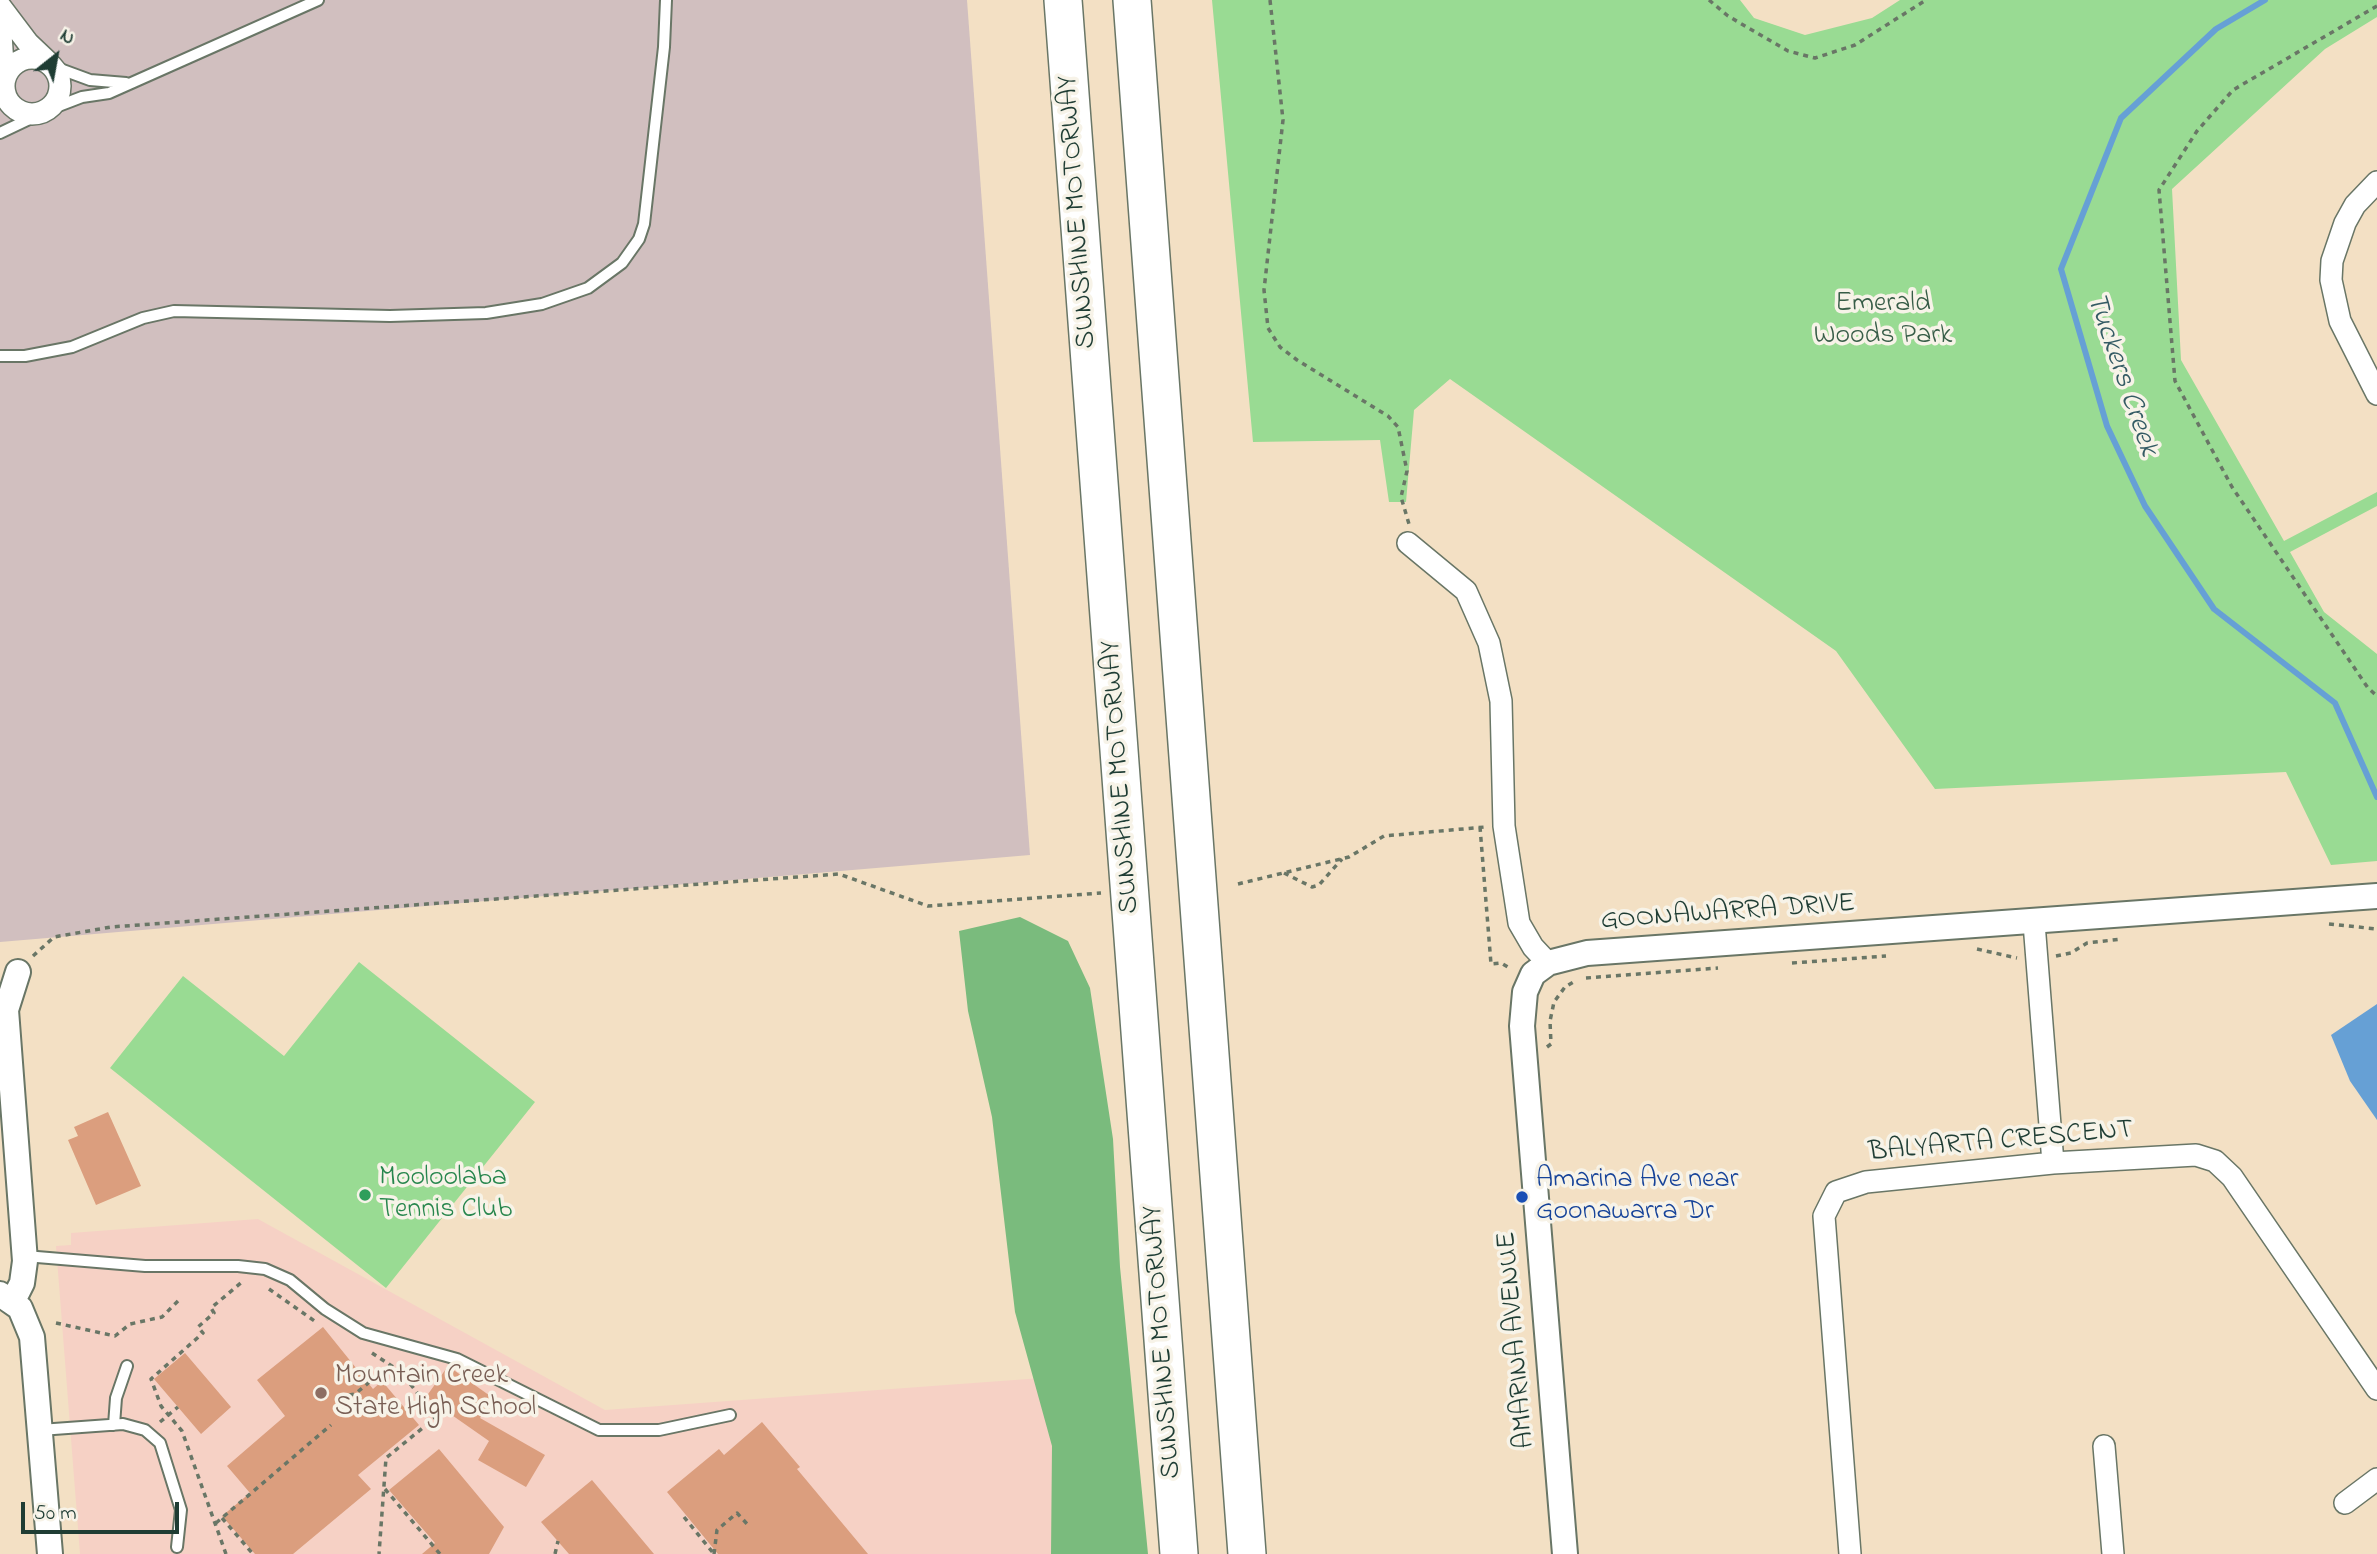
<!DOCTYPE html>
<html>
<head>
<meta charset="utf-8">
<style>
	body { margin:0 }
	#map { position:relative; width:2377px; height:1554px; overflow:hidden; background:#f3e0c4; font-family:"Indie Flower",sans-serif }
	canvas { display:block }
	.north { position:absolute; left:21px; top:21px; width:70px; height:70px; -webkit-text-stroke:5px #f7f3e8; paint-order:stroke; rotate:31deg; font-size:19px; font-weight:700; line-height:28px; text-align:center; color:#1f3d34 }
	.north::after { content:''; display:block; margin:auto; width:24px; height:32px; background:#1f3d34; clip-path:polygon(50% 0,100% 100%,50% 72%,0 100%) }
	.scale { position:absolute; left:21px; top:1502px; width:158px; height:32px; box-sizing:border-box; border:4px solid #1f3d34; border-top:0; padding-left:9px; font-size:21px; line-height:24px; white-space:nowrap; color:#1f3d34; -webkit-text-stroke:5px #f7f3e8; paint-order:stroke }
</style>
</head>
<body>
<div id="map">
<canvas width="2377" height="1554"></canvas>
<div class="north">N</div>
<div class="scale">50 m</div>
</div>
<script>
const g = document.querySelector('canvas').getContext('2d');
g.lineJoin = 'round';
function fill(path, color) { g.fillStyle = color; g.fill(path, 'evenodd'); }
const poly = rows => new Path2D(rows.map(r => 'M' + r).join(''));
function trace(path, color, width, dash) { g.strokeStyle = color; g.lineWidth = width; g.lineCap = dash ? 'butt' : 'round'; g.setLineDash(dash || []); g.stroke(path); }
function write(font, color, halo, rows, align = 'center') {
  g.font = font + ' "Indie Flower",sans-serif'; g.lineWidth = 7; g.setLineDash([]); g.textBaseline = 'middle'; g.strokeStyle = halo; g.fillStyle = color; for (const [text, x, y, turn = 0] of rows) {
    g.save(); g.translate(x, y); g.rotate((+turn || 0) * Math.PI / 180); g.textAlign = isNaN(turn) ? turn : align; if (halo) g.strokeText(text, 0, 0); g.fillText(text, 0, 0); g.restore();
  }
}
const built = poly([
	[258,1219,605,1410,1069,1376,1075,1554,80,1554,56,1246,71,1245,71,1233]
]);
const industrial = poly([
	[0,0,967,0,1030,855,0,942]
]);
const green = poly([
	[1212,0,1740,0,1754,18,1805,35,1872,18,1900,0,2377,0,2377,17,2325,49,2172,189,2181,360,2284,541,2377,492,2377,506,2290,552,2324,612,2377,654,2377,861,2331,865,2286,772,1935,789,1836,651,1450,379,1414,410,1406,502,1389,502,1380,440,1253,442],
	[359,962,535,1102,386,1288,110,1068,183,976,284,1056]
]);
const forest = poly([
	[1020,917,1068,941,1090,988,1113,1139,1120,1267,1148,1554,1051,1554,1052,1446,1015,1312,992,1117,968,1011,959,931]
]);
const water = poly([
	[2377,1004,2377,1120,2350,1081,2331,1035]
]);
const stream = poly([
	[2265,0,2216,29,2121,118,2061,269,2107,426,2145,506,2214,609,2335,703,2377,797]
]);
const building = poly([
	[108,1112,141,1186,96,1205,68,1140,78,1136,74,1127],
	[323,1327,373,1389,382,1381,419,1425,358,1475,371,1489,293,1554,255,1554,222,1516,250,1493,227,1466,285,1416,257,1380],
	[185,1353,231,1407,201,1434,154,1379],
	[448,1366,493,1398,480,1418,545,1455,526,1487,478,1460,489,1441,426,1397],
	[762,1422,800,1467,797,1469,868,1554,718,1554,667,1492,719,1449,724,1455],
	[439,1449,504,1527,489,1554,422,1554,435,1543,389,1490],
	[592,1480,654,1554,569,1554,541,1522]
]);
const path = poly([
	[1270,0,1283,120,1264,290,1268,328,1280,347,1297,360,1388,416,1398,427,1407,471,1401,497,1409,524],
	[1709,0,1728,16,1788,51,1815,58,1855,45,1926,0],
	[2377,6,2233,90,2197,131,2159,190,2175,381,2232,487,2368,688,2377,696],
	[1480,827,1491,964,1501,963,1511,969],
	[1284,873,1312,887,1319,885,1342,859],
	[1238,884,1349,857,1384,836,1485,827],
	[2329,924,2377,929],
	[1977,949,2017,958],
	[33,956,54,937,111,927,839,874,928,906,1101,893],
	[2056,956,2071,953,2087,943,2122,939],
	[1792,963,1886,956],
	[1586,978,1718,968],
	[1547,1047,1551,1044,1550,1021,1554,1002,1565,987,1575,981],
	[269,1289,316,1322],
	[56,1323,115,1336,130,1324,162,1317,178,1301],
	[372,1353,401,1372,436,1417,386,1458,379,1554],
	[349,1395,355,1394,390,1365],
	[160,1422,178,1407],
	[385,1489,440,1554],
	[684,1517,714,1554],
	[222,1518,253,1554],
	[216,1523,331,1425],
	[226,1554,182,1431,161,1406,151,1379,203,1333,198,1327,214,1313,211,1308,242,1282],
	[555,1554,558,1541],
	[714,1554,717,1530,737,1513,748,1525]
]);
const service = poly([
	[52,66,90,80,126,83],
	[48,110,82,97,109,93,318,0],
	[0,133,42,113],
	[0,356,25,356,72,347,143,318,174,311,390,316,486,313,542,304,588,288,622,263,639,239,644,224,664,47,666,0],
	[25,1256,145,1266,238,1266,265,1269,290,1280,325,1309,363,1333,457,1359,599,1430,659,1430,730,1415],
	[114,1425,116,1398,127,1366],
	[40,1430,123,1424,145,1430,160,1443,181,1510,177,1547]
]);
const minor = poly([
	[0,6,28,43,47,61],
	[0,19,4,80],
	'4 86a28 28 0 1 1 56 0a28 28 0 1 1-56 0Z',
	[2377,182,2355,205,2345,223,2332,261,2331,280,2340,321,2377,394],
	[1408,543,1466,591,1489,643,1501,701,1504,826,1519,923,1533,947,1548,963],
	[2034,923,2053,1163],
	[2104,1446,2113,1554],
	[2345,1503,2377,1479],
	[1850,1554,1824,1216,1836,1192,1866,1182,2053,1163,2196,1155,2215,1161,2232,1177,2377,1389]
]);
const tertiary = poly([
	[0,1294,20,1308,32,1337,50,1554],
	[13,1301,22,1283,25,1261,6,1010,18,972],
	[1565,1554,1522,1026,1525,992,1533,974,1548,963,1587,953,2377,896]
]);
const motorway = poly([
	[1063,0,1179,1554],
	[1132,0,1247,1554]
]);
const markers = [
	[365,1195,7,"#2e9e5b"],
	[1522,1197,7,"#1a4fb4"],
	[321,1393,7,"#8d6e63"]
];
const streetNames = [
	["SUNSHINE MOTORWAY",1079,212,-94],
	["SUNSHINE MOTORWAY",1122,777,-94],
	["GOONAWARRA DRIVE",1728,914,-4],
	["BALYARTA CRESCENT",2001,1143,-5],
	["AMARINA AVENUE",1518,1340,-95],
	["SUNSHINE MOTORWAY",1164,1342,-94]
];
const parkNames = [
	["Emerald",1883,305],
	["Woods Park",1883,337]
];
const leisureNames = [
	["Mooloolaba",379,1179],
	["Tennis Club",379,1211]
];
const transitNames = [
	["Amarina Ave near",1536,1181],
	["Goonawarra Dr",1536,1213]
];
const educationNames = [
	["Mountain Creek",335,1377],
	["State High School",335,1409]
];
const waterNames = [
	["Tuckers Creek",2120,375,71]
];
fill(built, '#f6d1c5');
fill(industrial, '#d1bfbf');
fill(green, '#99db93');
fill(forest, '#7abb7d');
fill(water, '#66a0d5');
trace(stream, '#66a0d5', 6);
fill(building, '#db9e7e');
trace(service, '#697666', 14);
trace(minor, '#697666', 24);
trace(tertiary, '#697666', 28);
trace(motorway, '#697666', 40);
trace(path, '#697666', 3.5, [5, 5]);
trace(service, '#fff', 10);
trace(minor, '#fff', 21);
trace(tertiary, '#fff', 24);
trace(motorway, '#fff', 37);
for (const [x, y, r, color] of markers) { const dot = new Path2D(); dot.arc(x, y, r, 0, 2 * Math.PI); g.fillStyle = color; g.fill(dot); trace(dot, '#f7f3e8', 2.5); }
write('28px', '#1f3d34', '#f7f3e8', streetNames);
write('28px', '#375d47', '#f7f3e8', parkNames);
write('28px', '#27864d', '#f7f3e8', leisureNames, 'left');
write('28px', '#164399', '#f7f3e8', transitNames, 'left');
write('28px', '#785e54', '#f7f3e8', educationNames, 'left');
write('italic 30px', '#345b64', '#f7f3e8', waterNames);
</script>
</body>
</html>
